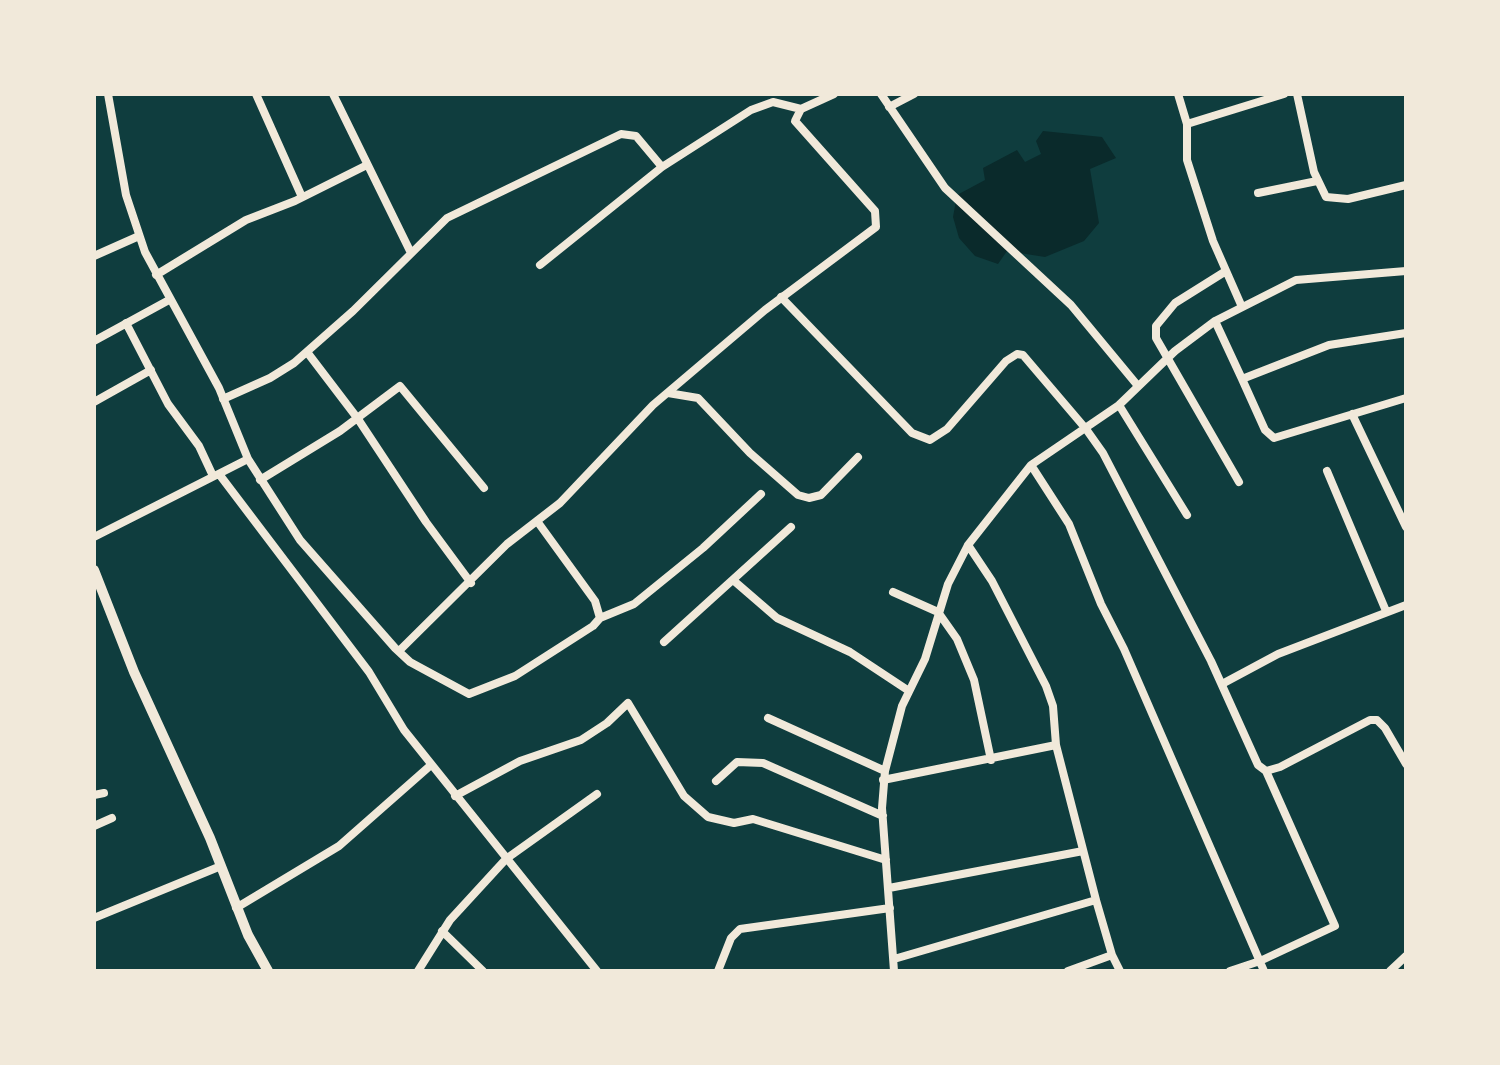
<!DOCTYPE html>
<html>
<head>
<meta charset="utf-8">
<style>
	body { margin:0 }
	#map { position:relative; width:1500px; height:1065px; overflow:hidden; background:#0f3d3e; font-family:"IBM Plex Serif",serif }
	canvas { display:block }
	.frame { position:absolute; inset:0; border:96px solid #f1e9da; pointer-events:none }
</style>
</head>
<body>
<div id="map">
<canvas width="1500" height="1065"></canvas>
<div class="frame"></div>
</div>
<script>
const g = document.querySelector('canvas').getContext('2d');
g.lineJoin = 'round';
function fill(path, color) { g.fillStyle = color; g.fill(path, 'evenodd'); }
const poly = rows => new Path2D(rows.map(r => 'M' + r).join(''));
function trace(path, color, width, dash) { g.strokeStyle = color; g.lineWidth = width; g.lineCap = dash ? 'butt' : 'round'; g.setLineDash(dash || []); g.stroke(path); }
const water = poly([
	[1043,131,1102,137,1116,158,1090,169,1099,223,1084,241,1045,257,1007,251,998,264,975,256,959,238,953,217,957,195,985,180,983,168,1017,150,1025,162,1041,154,1036,141]
]);
const minor = poly([
	[108,94,126,195,145,252,219,388,248,459,300,540,395,648,410,662,469,694,515,676,593,626,600,618,595,601,537,521],
	[256,94,302,197],
	[333,94,411,253],
	[881,94,945,188,1071,305,1138,386],
	[1178,94,1187,124,1187,160,1213,241,1242,307],
	[1297,94,1314,172,1326,197,1348,199,1406,185],
	[889,107,914,94],
	[1187,124,1284,94],
	[1258,193,1317,181],
	[94,256,139,236],
	[540,265,662,167,751,110,773,102,801,109],
	[1226,271,1175,303,1156,326,1156,338,1239,482],
	[156,275,246,220,295,201,367,165],
	[781,297,912,433,930,440,947,429,1006,361,1017,354,1023,355,1086,429,1103,453,1211,661,1258,765,1266,771,1280,767,1370,720,1377,720,1385,728,1406,764],
	[1215,321,1296,280,1406,271],
	[126,323,168,404,199,446,213,476],
	[94,341,169,300],
	[307,352,358,419,426,522,471,583],
	[1242,379,1265,430,1274,438,1406,398],
	[668,393,698,398,750,453,798,495,809,498,821,495,858,457],
	[223,399,270,378,294,363,353,311,447,218,621,134,636,136,662,167],
	[94,402,151,370],
	[1119,405,1175,351,1215,321,1242,379,1329,345,1406,333],
	[1352,414,1406,527],
	[1031,465,1069,524,1101,604,1124,649,1264,971],
	[1327,471,1386,611],
	[219,474,369,672,404,730,597,971],
	[260,480,340,431,400,386,484,488],
	[94,537,248,459],
	[968,545,992,581,1046,686,1053,706,1056,745],
	[733,580,777,618,850,652,909,691],
	[893,592,938,612,957,639,974,680,991,760],
	[600,618,634,604,703,548,761,494],
	[664,642,791,527],
	[399,651,507,544,560,503,653,405,765,310,876,227,875,211,795,121,801,109,834,94],
	[1222,684,1278,654,1406,605],
	[768,718,885,771],
	[883,780,1056,745,1096,900],
	[716,781,737,762,763,763,883,816],
	[94,795,104,793],
	[455,796,520,761,581,740,607,723,628,703,684,796,708,817,734,823,753,819,886,860],
	[94,826,112,818],
	[889,888,1083,851],
	[236,908,339,846,431,765],
	[94,918,221,866],
	[442,931,483,971],
	[1112,955,1120,971],
	[894,959,1096,900,1112,955,1068,971],
	[418,971,450,920,506,859,597,794],
	[718,971,731,938,740,929,890,908],
	[894,971,882,808,885,771,902,706,925,659,948,584,968,545,1031,465,1119,405,1187,515],
	[1230,971,1260,961,1335,926,1266,771],
	[1390,971,1406,956]
]);
const tertiary = poly([
	[94,570,134,672,210,838,248,935,268,971]
]);
fill(water, '#0a2a2b');
trace(minor, '#f1e9da', 8);
trace(tertiary, '#f1e9da', 10);
</script>
</body>
</html>
